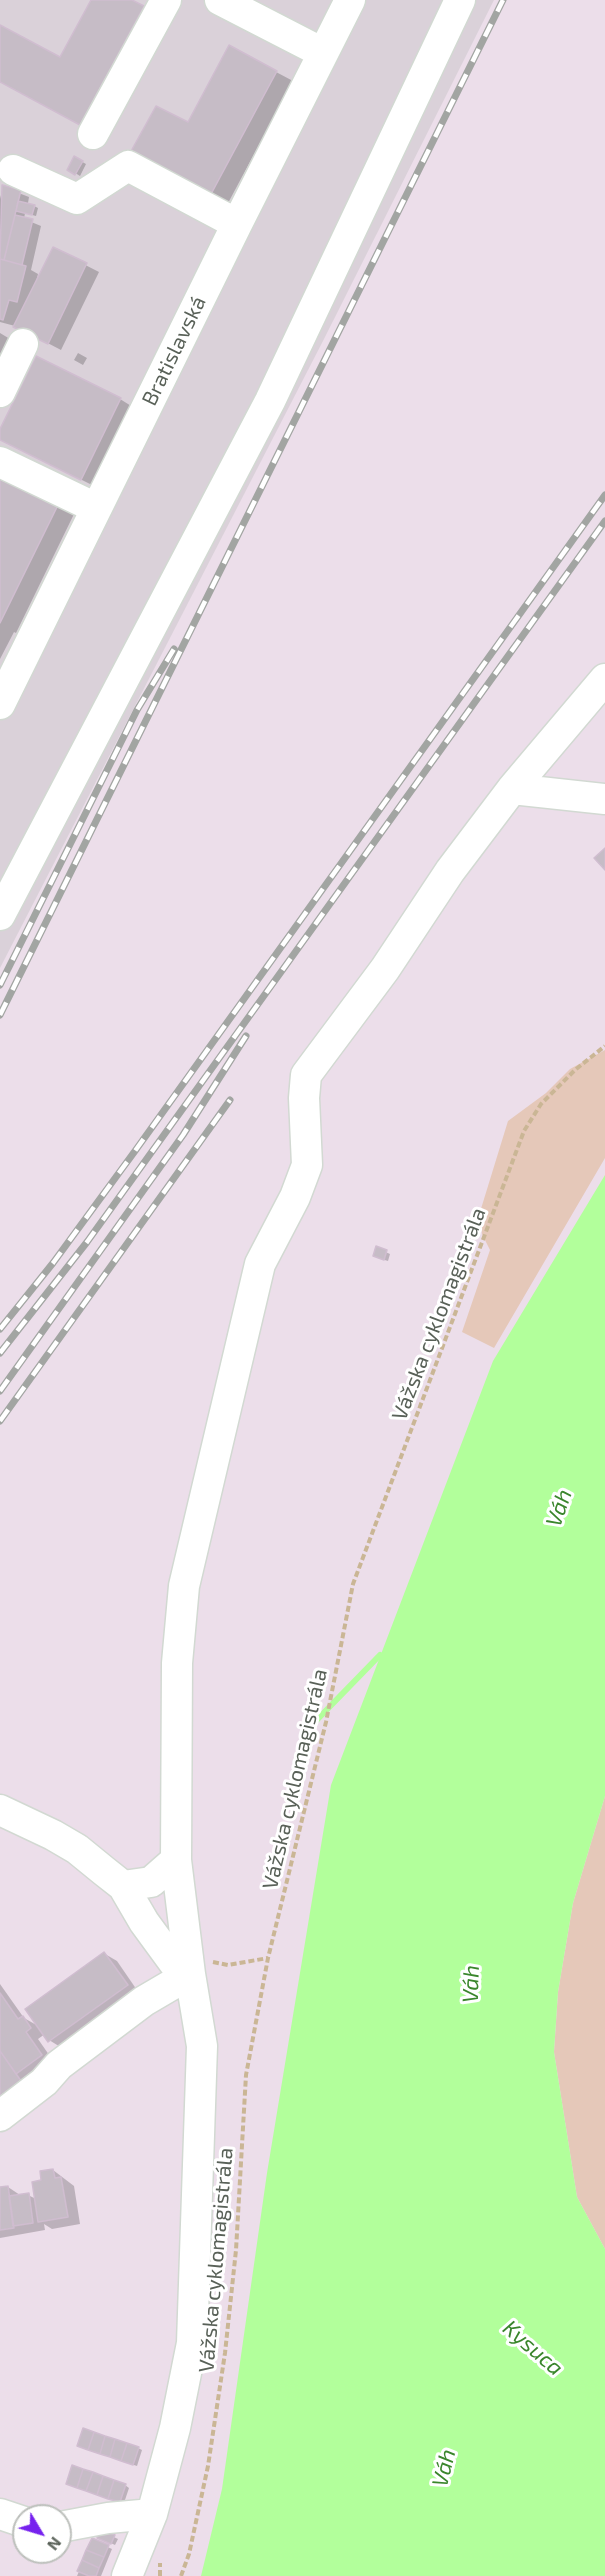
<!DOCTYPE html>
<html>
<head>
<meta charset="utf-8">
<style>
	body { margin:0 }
	#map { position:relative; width:605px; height:2576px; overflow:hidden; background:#ecdeea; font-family:"Exo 2",sans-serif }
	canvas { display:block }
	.north { position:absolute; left:12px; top:2504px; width:60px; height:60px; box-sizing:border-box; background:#fff; border:2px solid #bdc0bc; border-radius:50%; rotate:128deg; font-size:16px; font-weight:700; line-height:24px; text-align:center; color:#596158 }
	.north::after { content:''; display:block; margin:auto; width:21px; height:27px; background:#7622ee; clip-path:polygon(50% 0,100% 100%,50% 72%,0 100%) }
</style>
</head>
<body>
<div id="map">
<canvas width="605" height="2576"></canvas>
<div class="north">N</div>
</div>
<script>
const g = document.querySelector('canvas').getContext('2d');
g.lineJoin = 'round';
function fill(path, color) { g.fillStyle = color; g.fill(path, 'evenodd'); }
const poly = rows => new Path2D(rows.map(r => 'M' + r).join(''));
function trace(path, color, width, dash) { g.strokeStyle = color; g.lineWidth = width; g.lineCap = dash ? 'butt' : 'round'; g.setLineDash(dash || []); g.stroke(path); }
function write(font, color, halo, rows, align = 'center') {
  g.font = font + ' "Exo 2",sans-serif'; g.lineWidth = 6; g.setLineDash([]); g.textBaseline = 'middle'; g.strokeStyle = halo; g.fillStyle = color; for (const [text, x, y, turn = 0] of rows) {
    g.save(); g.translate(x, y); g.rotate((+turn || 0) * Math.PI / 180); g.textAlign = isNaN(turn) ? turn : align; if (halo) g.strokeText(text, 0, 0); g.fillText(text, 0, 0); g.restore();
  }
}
const industrial = poly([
	[0,0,494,0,324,339,0,968]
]);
const green = poly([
	[605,1050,605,1158,494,1348,462,1332,490,1250,482,1234,480,1212,508,1121,546,1093,570,1069],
	[605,1796,605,2249,577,2197,554,2052,558,1992,573,1903]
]);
const water = poly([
	[605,1175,605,1796,573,1903,558,1992,554,2052,577,2197,605,2249,605,2576,201,2576,222,2489,267,2173,331,1785,493,1361]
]);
const shadow = poly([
	[92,0,129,0,160,17,97,133,0,81,0,27,60,59],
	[229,47,293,81,227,205,148,162,189,124],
	[75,158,86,164,80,176,69,169],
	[3,187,29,197,28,203,38,208,36,216,25,213,24,219,41,226,31,270,38,274,36,282,54,249,99,272,61,350,15,326,0,322,0,260,9,263,10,260,0,257,0,199],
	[0,333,15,342,0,370],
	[78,353,87,358,83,365,74,360],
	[120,399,136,409,98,488,0,439,0,432],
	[0,475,74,514,16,633,14,632,0,659],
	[377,1248,390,1254,388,1261,378,1258],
	[105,1954,117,1961,139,1993,62,2048,49,2040,45,2034,38,2039,54,2062,0,2121,0,1984,24,2018,40,2027],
	[53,2170,74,2186,80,2224,52,2229,44,2224,45,2230,0,2238,0,2188,8,2187,20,2195,28,2195,36,2199,43,2181],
	[82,2448,138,2448,142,2450,137,2466],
	[72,2485,125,2485,129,2488,124,2503],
	[101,2531,118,2539,115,2545,102,2539],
	[92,2540,112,2549,101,2576,77,2576]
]);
const stream = poly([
	[308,1729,380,1655]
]);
const building = poly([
	[91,0,132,0,144,6,80,125,0,82,0,25,60,57,91,0],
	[229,45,277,71,210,196,130,153,156,106,188,122,229,45],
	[74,156,83,161,75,175,67,170,74,156],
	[2,185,21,190,4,260,0,259,2,185],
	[18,201,35,205,32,215,16,211,18,201],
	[15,215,33,219,22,265,4,260,15,215],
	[53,247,87,263,48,344,13,327,53,247],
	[0,259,26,266,17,302,9,300,3,320,0,319,0,259],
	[36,356,121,398,81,480,0,440,0,429,36,356],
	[0,473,59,503,0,623,0,473],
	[605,848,605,870,594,858,605,848],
	[376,1246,387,1250,384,1260,373,1256,376,1246],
	[104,1952,128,1985,48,2042,25,2009,104,1952],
	[0,1993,18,2019,23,2016,31,2028,26,2032,42,2055,16,2074,0,2051,0,1993],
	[0,2051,26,2088,0,2106,0,2051],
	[53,2169,55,2178,61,2177,68,2217,38,2222,32,2182,41,2180,40,2171,53,2169],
	[8,2186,14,2228,0,2230,0,2187,8,2186],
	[29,2193,33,2223,13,2226,9,2196,29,2193],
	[83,2428,94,2432,88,2450,77,2446,83,2428],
	[94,2432,105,2436,100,2454,88,2450,94,2432],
	[105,2436,115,2439,110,2457,100,2454,105,2436],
	[115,2439,127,2443,121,2461,110,2457,115,2439],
	[127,2443,139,2447,133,2465,121,2461,127,2443],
	[72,2465,83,2469,77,2488,66,2484,72,2465],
	[83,2469,93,2472,86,2491,77,2488,83,2469],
	[93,2472,103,2476,97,2495,86,2491,93,2472],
	[103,2476,114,2480,108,2499,97,2495,103,2476],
	[114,2480,126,2484,120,2502,108,2499,114,2480],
	[101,2529,115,2535,111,2544,97,2538,101,2529],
	[92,2538,109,2545,104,2557,86,2550,92,2538],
	[86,2550,104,2557,99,2568,82,2560,86,2550],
	[82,2560,99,2568,96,2576,89,2576,77,2571,82,2560]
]);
const path = poly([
	[213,1962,228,1965,268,1958],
	[160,2576,160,2563],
	[181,2576,189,2554,208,2466,225,2353,236,2250,246,2075,268,1958,326,1722,353,1584,524,1131,541,1104,575,1070,605,1046]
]);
const minor = poly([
	[220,0,323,53],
	[93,134,166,0],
	[13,170,77,199,128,166,237,224],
	[0,392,23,344],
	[0,462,96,508],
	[0,704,237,224,350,0],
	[512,789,605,799],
	[0,915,270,401,460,0],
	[0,1810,53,1835,77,1849,104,1871,123,1886,144,1922,174,1963,190,1974,144,2001,59,2065,44,2082,0,2116],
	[123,1886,151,1882,176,1860],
	[0,2514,24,2522],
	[60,2527,108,2518,152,2514],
	[127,2576,152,2514,175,2428,192,2343,202,2046,190,1974,176,1860,177,1663,184,1586,260,1264,295,1197,307,1165,304,1098,306,1075,385,969,450,871,512,789,605,679]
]);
const rail = poly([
	[0,985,137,710,174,649],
	[0,1015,503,0],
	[0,1329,53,1263,135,1151,605,495],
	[0,1353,87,1242,605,521],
	[0,1391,183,1135,246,1036],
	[0,1421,230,1100]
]);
const streetNames = [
	["Bratislavská",174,351,-64],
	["Vážska cyklomagistrála",439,1314,-69],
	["Vážska cyklomagistrála",295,1779,-77],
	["Vážska cyklomagistrála",216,2260,-85]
];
const waterNames = [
	["Váh",559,1508,-71],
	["Váh",471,1984,-88],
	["Kysuca",533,2348,41],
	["Váh",444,2468,-76]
];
fill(industrial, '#dad1d9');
fill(green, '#e5c8b9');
fill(water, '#b2ff9b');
fill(shadow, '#0003');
trace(stream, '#b2ff9b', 6);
fill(building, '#c6bcc6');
trace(building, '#d0bdd0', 1.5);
trace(minor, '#d2d9d2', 33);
trace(path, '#cab695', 4, [6, 3]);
trace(minor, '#fff', 30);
trace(rail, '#a2a5a2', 7);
trace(rail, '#fff', 4.5, [14]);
write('21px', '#596158', '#fff', streetNames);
write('italic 22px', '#3a862c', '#fff', waterNames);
</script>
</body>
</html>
